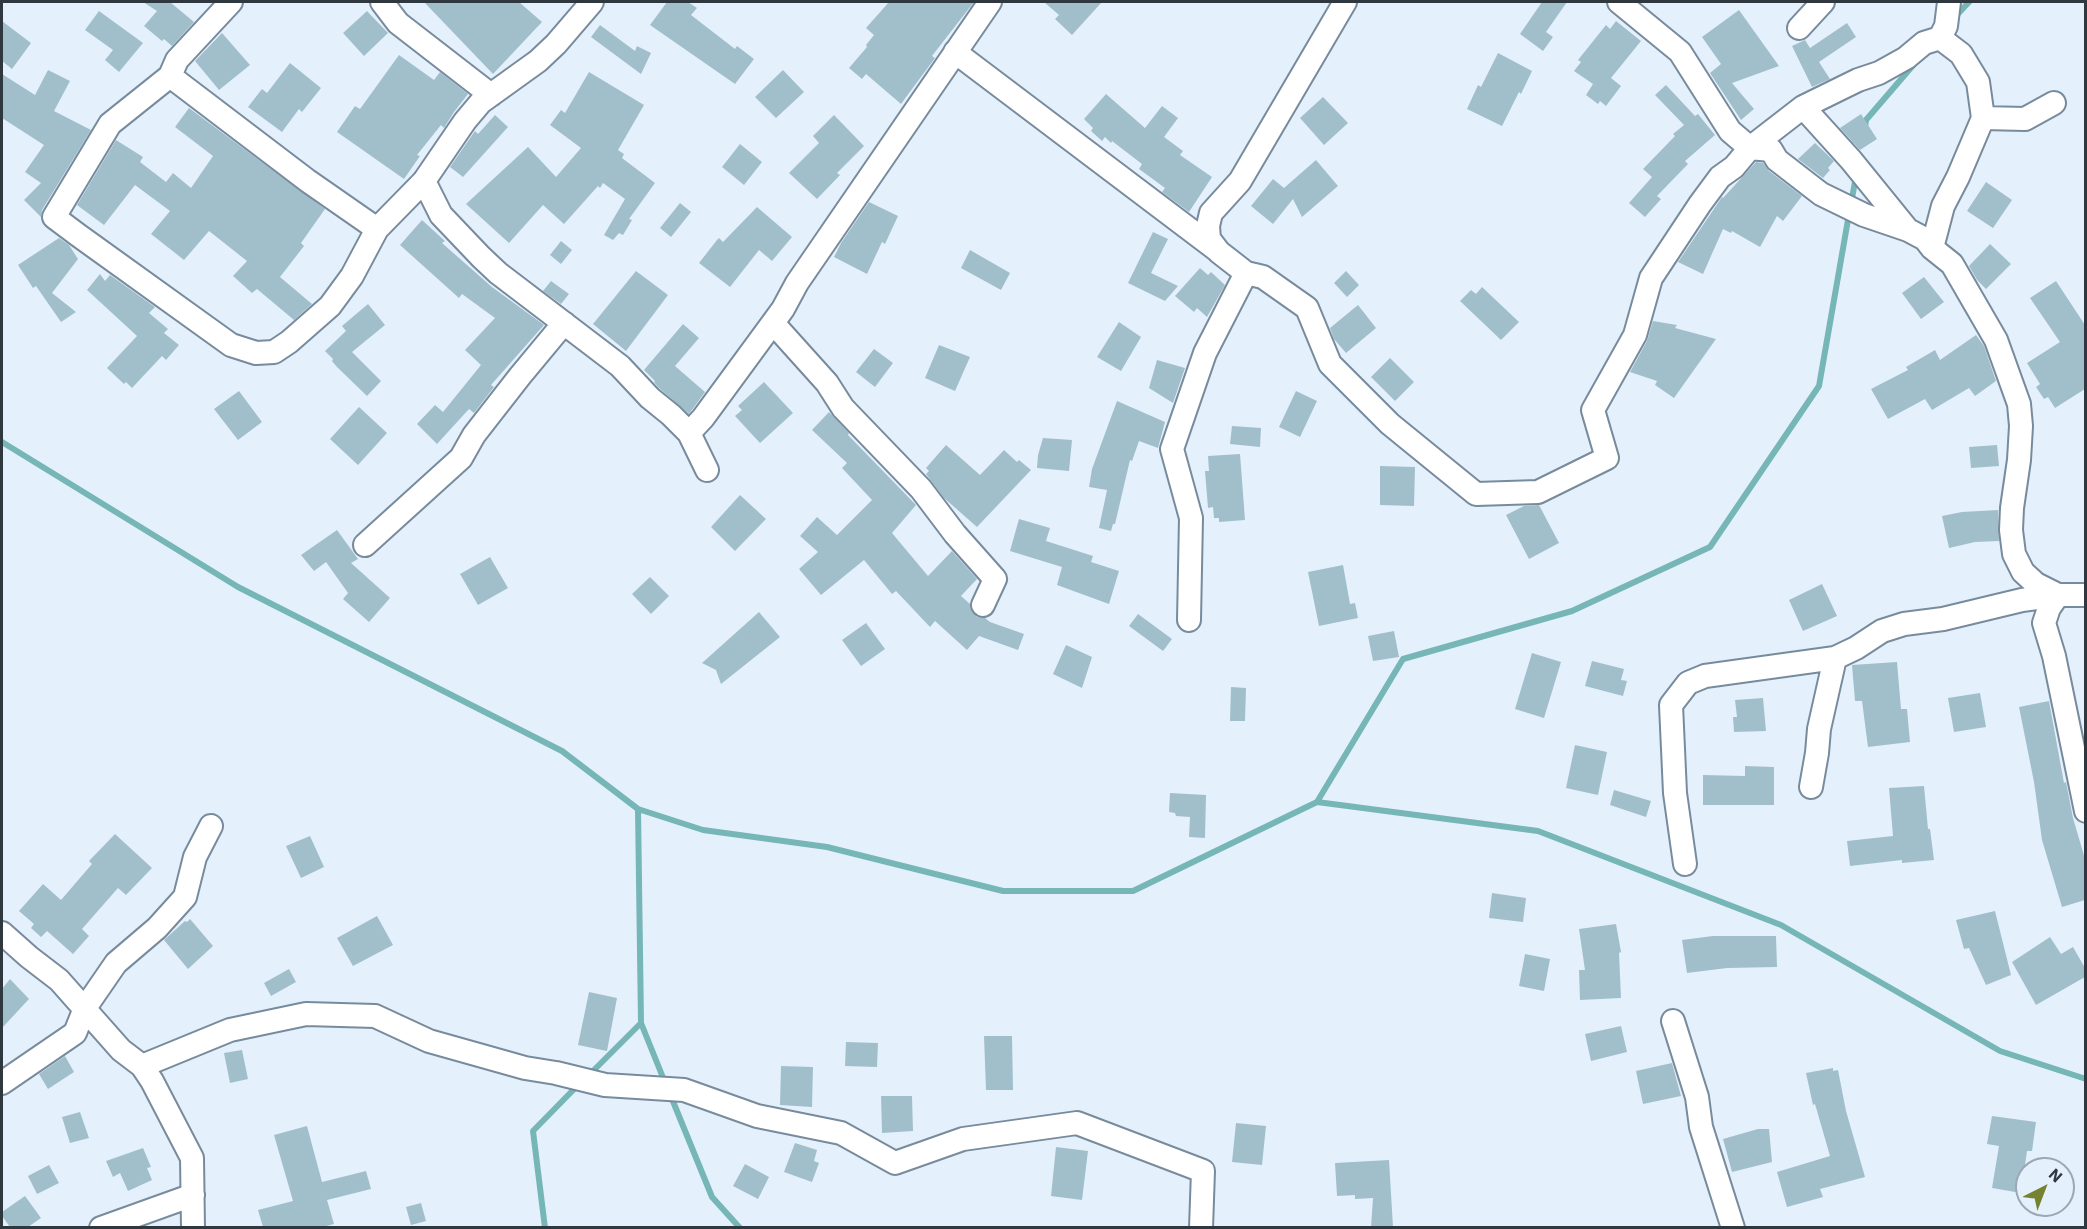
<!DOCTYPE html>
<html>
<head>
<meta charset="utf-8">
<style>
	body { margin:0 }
	#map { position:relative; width:2087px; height:1229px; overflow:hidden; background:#e4f1fd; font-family:"IBM Plex Sans",sans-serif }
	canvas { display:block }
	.frame { position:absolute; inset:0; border:3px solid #2f373f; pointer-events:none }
	.north { position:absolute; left:2015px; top:1157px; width:60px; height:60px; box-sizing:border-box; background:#e4f1fd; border:2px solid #9ca7b1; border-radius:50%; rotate:42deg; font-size:16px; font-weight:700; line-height:24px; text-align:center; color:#2f373f }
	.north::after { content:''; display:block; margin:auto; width:21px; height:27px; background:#758230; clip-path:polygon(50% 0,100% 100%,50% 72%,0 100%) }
</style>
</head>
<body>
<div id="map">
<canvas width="2087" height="1229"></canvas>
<div class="frame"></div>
<div class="north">N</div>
</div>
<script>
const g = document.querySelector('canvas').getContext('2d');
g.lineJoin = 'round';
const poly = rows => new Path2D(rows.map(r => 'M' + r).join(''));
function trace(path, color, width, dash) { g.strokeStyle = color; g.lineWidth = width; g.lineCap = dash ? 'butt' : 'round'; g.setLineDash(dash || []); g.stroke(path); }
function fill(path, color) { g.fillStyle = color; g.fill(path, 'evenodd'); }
const stream = poly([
	[1955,17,1969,2],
	[1865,127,1866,120,1915,63],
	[1851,204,1856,176],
	[2,442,238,587,562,751,638,809,641,1023,666,1085],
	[1317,802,1403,659,1572,611,1710,547,1819,386,1849,214],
	[638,809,703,830,827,847,1003,891,1133,891,1317,802,1538,831,1781,925,2000,1051,2086,1079],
	[588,1076,641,1023],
	[670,1094,712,1197,740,1228],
	[545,1228,533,1131,580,1083]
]);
const building = poly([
	[143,2,170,2,194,22,172,46,164,39,162,41,144,26,157,11],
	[424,2,519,2,542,22,493,74],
	[667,2,688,2,697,8,691,15,735,49,737,46,754,59,735,84,650,25],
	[889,2,974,2,932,56,935,58,901,104,866,74,862,79,849,68,867,47,866,45,874,35,866,28],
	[1044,2,1102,2,1072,35,1055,19,1059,15],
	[1542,2,1567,2,1546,32,1553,37,1543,51,1520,34],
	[1739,10,1779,66,1732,83,1754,109,1741,120,1710,73,1721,64,1702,37],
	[99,11,143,43,119,72,105,60,113,50,85,30],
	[367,11,388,33,364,56,343,33],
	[2,21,31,43,12,69,2,61],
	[1616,21,1641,41,1611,78,1621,86,1606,106,1600,101,1598,104,1586,95,1593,84,1574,71,1581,62,1578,60,1606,25,1610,29],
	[1847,23,1856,37,1819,62,1830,79,1812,87,1792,46,1805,40,1810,48],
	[600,25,635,51,637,46,651,53,641,74,591,37],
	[222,33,250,65,219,90,195,61],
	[1498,53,1532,71,1521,94,1519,92,1502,126,1467,109,1478,85,1481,87],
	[399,55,434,80,440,72,468,94,454,112,444,128,441,125,417,155,420,156,404,179,337,132,355,106,360,109],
	[290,63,321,88,302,112,299,109,282,132,248,107,262,89,267,93],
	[48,70,70,81,54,111,91,130,42,210,41,217,24,200,41,183,25,172,44,145,2,118,2,74,35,95],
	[783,70,804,92,776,118,755,97],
	[589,72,644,105,618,150,624,154,622,158,655,183,629,219,632,220,623,235,619,233,613,240,604,235,625,199,603,183,600,188,598,186,564,224,543,205,509,243,466,204,528,147,556,177,581,148,550,125,561,110,565,113],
	[1666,85,1695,116,1698,114,1715,135,1685,161,1688,164,1657,196,1661,199,1645,217,1629,203,1652,177,1643,169,1675,136,1673,134,1684,125,1655,95],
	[1106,94,1145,128,1162,106,1178,118,1164,137,1183,151,1180,155,1212,177,1189,212,1162,192,1165,188,1139,169,1142,164,1112,141,1111,143,1105,137,1102,141,1091,131,1093,128,1084,119],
	[1323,97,1348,123,1324,145,1300,118],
	[189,108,325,209,301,243,304,246,280,277,312,304,294,320,257,289,252,293,233,276,247,261,209,231,184,260,151,234,170,211,135,185,104,225,77,205,116,140,143,157,140,162,166,182,173,173,191,188,213,156,175,127],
	[1861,114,1877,139,1860,150,1840,128],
	[495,115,508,127,463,177,450,167,475,131,478,134],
	[834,115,864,146,837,173,840,175,817,199,789,173,819,143,813,136],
	[1815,143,1834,161,1828,168,1830,170,1823,178,1798,159],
	[740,144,762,162,744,185,722,167],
	[1316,160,1338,186,1302,217,1293,199,1273,224,1251,206,1273,179,1284,188],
	[1756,162,1763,163,1769,171,1802,196,1783,221,1777,216,1760,247,1732,231,1731,233,1723,229,1703,274,1678,262,1722,197,1723,198],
	[1986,182,2012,200,1993,228,1967,211],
	[869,202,898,216,885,244,882,242,867,274,834,257,841,243],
	[680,203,691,212,671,237,660,228],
	[757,207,792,237,772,261,759,250,730,287,699,263,717,240,719,238,723,242],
	[422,220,445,241,442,243,492,287,544,325,491,385,494,387,474,413,469,409,437,444,417,424,435,405,443,412,481,365,465,350,495,318,462,294,459,298,400,245],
	[1153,232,1168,239,1151,273,1178,286,1165,301,1128,283],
	[59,238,69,245,78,259,52,293,76,312,61,322,36,286,33,288,18,265],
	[561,241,572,250,561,264,550,255],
	[1990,244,2011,264,1986,289,1977,280,1969,266],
	[970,250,1010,273,1001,290,961,268],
	[1200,268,1208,275,1211,272,1225,285,1207,317,1197,308,1194,312,1175,296],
	[636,271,668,295,626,351,593,324],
	[1346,271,1359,285,1347,297,1334,283],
	[100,274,105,281,110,275,155,307,149,313,168,329,164,333,179,345,166,360,162,356,132,388,126,382,124,384,107,368,137,336,87,290],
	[1924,277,1944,302,1921,319,1902,293],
	[551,281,569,294,561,304,543,291],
	[2056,281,2085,325,2085,389,2055,408,2048,397,2044,399,2036,387,2040,384,2027,363,2060,342,2030,298],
	[1482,287,1519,322,1501,340,1460,301,1471,290,1476,294],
	[368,304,385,325,352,352,381,381,367,396,337,367,332,361,333,359,325,351,346,331,342,326],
	[1358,305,1376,328,1346,353,1334,339,1330,328],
	[1653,321,1677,325,1675,328,1716,339,1674,398,1655,385,1657,381,1630,372,1647,341],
	[1119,322,1141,337,1121,371,1097,357],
	[683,324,699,338,675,366,705,392,689,414,659,388,654,382,655,381,644,370],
	[1976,335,1984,346,1996,381,1975,396,1969,388,1932,410,1925,399,1888,419,1871,389,1908,370,1906,367,1935,350,1940,360],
	[939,345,970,357,955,391,925,378],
	[874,349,893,363,875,387,856,372],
	[1390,358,1414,382,1395,401,1371,377],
	[1157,360,1185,368,1173,403,1149,388],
	[764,382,793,413,760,443,735,416,742,410,738,406],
	[239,391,262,422,238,440,214,409],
	[1296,391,1317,401,1300,437,1279,427],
	[1117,401,1165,422,1158,448,1139,441,1132,461,1130,460,1115,524,1113,524,1111,531,1099,528,1107,490,1089,487,1092,469],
	[359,407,387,433,358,465,330,439],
	[829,412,849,433,848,435,916,505,892,533,928,576,952,551,977,579,961,596,970,604,972,612,977,617,985,618,990,622,1024,634,1018,650,979,636,967,650,935,621,930,627,896,591,892,594,864,560,821,595,799,569,818,552,800,536,817,517,837,535,872,500,842,468,847,463,812,430],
	[1232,426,1261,428,1260,447,1230,444],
	[1043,438,1072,440,1069,471,1037,468,1038,455],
	[946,445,980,475,1004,450,1017,462,1019,460,1031,470,977,527,944,498,926,474,929,471,926,468],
	[1997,445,1999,466,1971,468,1969,447],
	[1240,454,1245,520,1219,522,1219,518,1214,518,1213,507,1208,508,1205,471,1209,471,1208,456],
	[1380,466,1415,467,1414,506,1380,505],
	[740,495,766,519,735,551,711,527],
	[1539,505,1559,543,1529,559,1506,515,1524,506],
	[1998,510,1999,541,1975,542,1949,548,1942,516,1962,512],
	[1019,519,1050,528,1046,541,1093,556,1091,562,1119,571,1109,604,1057,585,1062,567,1010,551],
	[337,530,358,559,351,563,390,598,369,622,343,599,348,593,326,562,314,571,301,555],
	[490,557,508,588,478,605,460,574],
	[1343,565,1350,604,1355,603,1358,618,1319,626,1308,572],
	[650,577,669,596,651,614,632,594],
	[1822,584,1837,616,1803,631,1789,600],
	[759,612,780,637,721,684,716,670,702,663],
	[1138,614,1172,639,1163,651,1129,626],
	[866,623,885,649,861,666,842,640],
	[1394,631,1399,657,1373,661,1368,636],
	[1066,645,1092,657,1082,688,1053,674],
	[1532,653,1561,662,1544,718,1515,709],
	[1592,661,1624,669,1621,680,1627,681,1623,696,1585,686],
	[1897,662,1901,709,1907,709,1910,742,1868,747,1862,701,1855,701,1852,665],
	[1231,687,1246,688,1245,721,1230,721],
	[1980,693,1986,727,1954,732,1948,698],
	[1763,698,1766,731,1734,732,1733,717,1737,717,1735,700],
	[2049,701,2064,783,2066,782,2073,818,2085,859,2085,900,2062,907,2042,840,2034,782,2019,707],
	[1575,745,1607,752,1598,795,1566,788],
	[1745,766,1774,767,1774,805,1703,805,1703,775,1745,776],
	[1924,786,1928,829,1930,829,1934,860,1902,863,1902,860,1850,866,1847,841,1893,836,1889,788],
	[1614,790,1651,801,1646,817,1610,805],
	[1170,793,1206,795,1205,838,1189,837,1190,817,1176,816,1175,813,1169,812],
	[115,834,152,868,126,895,118,888,82,929,89,936,73,954,47,931,41,937,31,928,34,924,19,911,43,884,61,900,92,864,89,861],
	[310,836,324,867,301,878,286,846],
	[1492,893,1526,898,1523,922,1489,918],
	[1995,911,2011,975,1986,985,1969,948,1964,949,1956,920],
	[377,916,393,945,353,966,337,938],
	[190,919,213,946,188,969,164,940,185,921,187,922],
	[1616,924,1621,952,1619,953,1621,998,1580,1000,1579,970,1585,970,1579,929],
	[1713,936,1776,936,1777,967,1727,968,1687,973,1682,940],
	[2050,937,2061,954,2073,947,2085,968,2085,977,2036,1005,2012,962],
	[1525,954,1550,959,1544,991,1519,986],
	[289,969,296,982,271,996,264,983],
	[10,979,29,999,2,1028,2,989],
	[589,992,617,998,607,1051,578,1045],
	[1621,1026,1627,1052,1591,1061,1585,1034],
	[984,1036,1012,1036,1013,1090,986,1090],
	[846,1042,878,1043,877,1067,845,1066],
	[242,1050,248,1079,230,1083,224,1053],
	[65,1056,74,1072,48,1089,39,1074],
	[1672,1063,1681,1096,1643,1104,1636,1071],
	[781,1066,813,1067,812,1107,780,1105],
	[1833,1068,1833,1071,1838,1070,1846,1111,1865,1177,1820,1189,1823,1197,1787,1207,1777,1172,1830,1156,1815,1104,1813,1105,1806,1073],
	[881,1096,912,1096,913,1131,882,1133],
	[80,1112,89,1138,70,1143,62,1117],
	[1992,1116,2036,1122,2032,1151,2027,1151,2021,1193,1992,1188,1999,1146,1987,1144],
	[1236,1123,1266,1126,1262,1165,1232,1162],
	[307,1126,322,1182,366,1171,371,1189,327,1200,334,1224,323,1227,263,1227,258,1210,293,1201,274,1135],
	[1758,1129,1769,1129,1772,1162,1732,1172,1723,1139],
	[795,1143,817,1150,814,1161,819,1163,812,1182,784,1172],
	[1056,1147,1088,1151,1082,1200,1051,1196],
	[143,1148,151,1167,147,1168,152,1180,128,1191,120,1173,113,1177,106,1161],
	[1389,1160,1393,1227,1371,1227,1373,1198,1355,1199,1355,1195,1337,1196,1335,1163],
	[745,1164,769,1177,758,1199,733,1186],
	[49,1165,59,1183,37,1194,28,1176],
	[25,1196,41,1218,28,1227,10,1227,2,1216,2,1212],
	[421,1203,426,1221,411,1225,406,1207]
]);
const minor = poly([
	[231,2,177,60,170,76,110,124,54,217,78,235,231,345,256,353,274,352,289,342,330,306,352,276,377,229,424,181,465,121,481,102,538,61,556,44,592,2],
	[382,2,398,23,491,95],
	[1345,2,1240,181,1211,213,1208,226,1209,239,1219,252,1246,273,1263,277,1307,308,1330,364,1390,424,1476,494,1538,492,1607,458,1593,410,1635,335,1651,278,1700,204,1720,177,1734,167,1750,148,1803,107,1858,80,1879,73,1906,58,1924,43,1940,38,1946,26,1949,2],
	[1619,2,1680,52,1730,131,1750,148,1771,150,1777,160,1821,194,1864,215,1908,230,1925,239,1932,248,1952,264,1996,340,2019,404,2021,426,2019,460,2012,508,2011,530,2014,554,2023,572,2036,584,2058,595],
	[1799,28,1823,2],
	[955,52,1217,250],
	[170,76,308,181,377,229],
	[1803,107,1851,160,1907,229],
	[1983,118,2025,119,2054,103],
	[424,181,441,215,481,257,498,273,620,366,650,398,671,415,689,433,707,470],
	[1932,248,1943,206,1958,177,1983,118,1978,82,1961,54,1940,38],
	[773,323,827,383,843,408,921,489,955,534,995,579,983,605],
	[689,433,703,418,783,309,797,283,990,2],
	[365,545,461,458,474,435,520,376,564,323],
	[2058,595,2049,608,2044,623,2054,656,2086,811],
	[1189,620,1191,518,1172,449,1205,353,1246,273],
	[1811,787,1817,753,1819,729,1835,658],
	[1685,864,1675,793,1671,705,1688,683,1705,676,1835,658,1856,648,1882,631,1904,624,1943,619,2022,600,2058,595,2086,595],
	[2,933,29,957,59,980,121,1050,142,1066,152,1081,192,1158,193,1228],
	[1673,1021,1697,1097,1701,1127,1733,1228],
	[142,1066,230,1030,306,1014,375,1016,429,1041,525,1068,556,1073,605,1085,684,1090,757,1116,841,1133,895,1163,963,1139,1077,1123,1203,1171,1201,1228],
	[2,1083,75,1033,85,1008,116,963,157,928,185,897,195,857,211,826],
	[101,1228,193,1195]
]);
trace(stream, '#76b6b6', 6);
fill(building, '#a1bfca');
trace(minor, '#778b9d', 26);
trace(minor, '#fff', 22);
</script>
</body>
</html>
